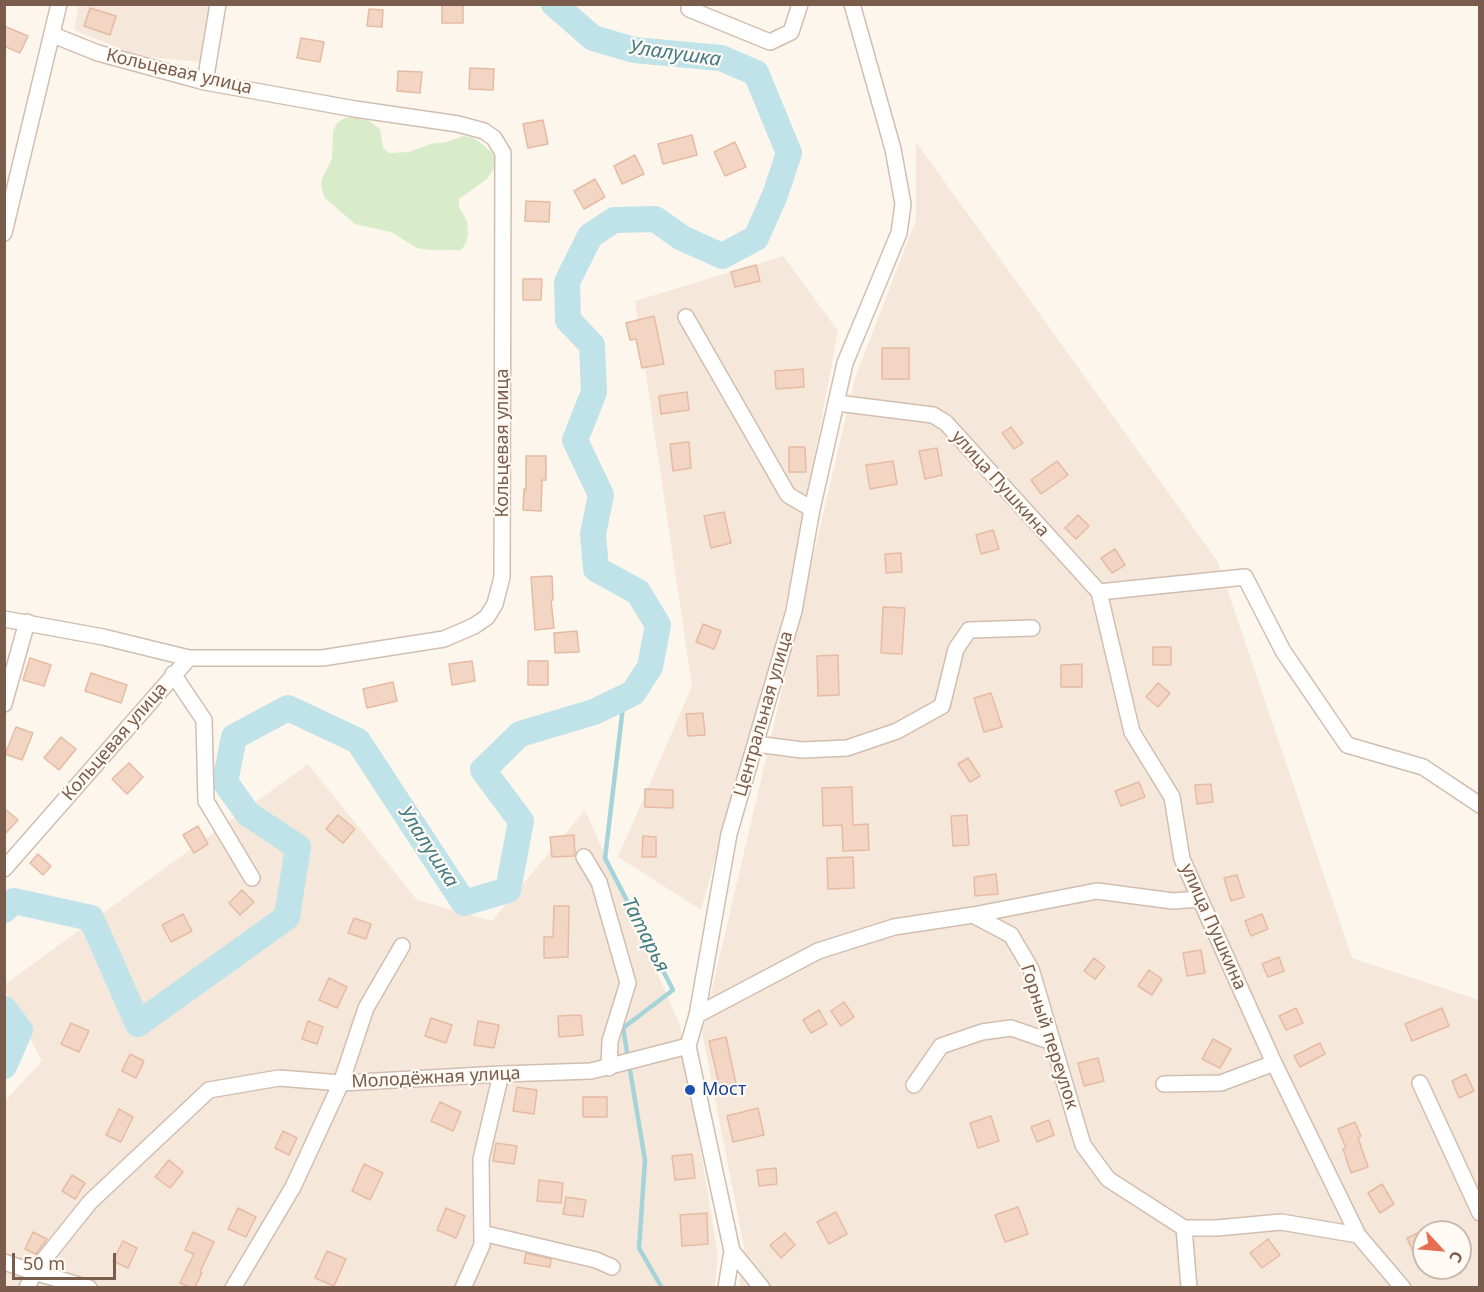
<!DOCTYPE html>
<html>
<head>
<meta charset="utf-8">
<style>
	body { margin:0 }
	#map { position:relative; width:1484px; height:1292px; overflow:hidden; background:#fdf6ec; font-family:"Noto Sans",sans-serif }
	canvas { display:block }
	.frame { position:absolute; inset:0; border:6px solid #7a5c4d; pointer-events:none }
	.north { position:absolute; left:1412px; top:1220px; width:60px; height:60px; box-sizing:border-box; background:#fffaf3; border:2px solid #cabbb1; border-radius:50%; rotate:116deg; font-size:16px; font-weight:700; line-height:24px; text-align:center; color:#7a5c4d }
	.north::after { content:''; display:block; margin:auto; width:21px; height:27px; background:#e76f51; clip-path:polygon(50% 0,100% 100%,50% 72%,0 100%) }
	.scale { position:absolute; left:12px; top:1253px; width:104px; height:27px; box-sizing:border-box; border:3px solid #7a5c4d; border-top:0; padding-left:8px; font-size:18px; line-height:21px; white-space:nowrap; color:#7a5c4d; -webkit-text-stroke:4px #fffaf3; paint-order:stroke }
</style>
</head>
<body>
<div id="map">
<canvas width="1484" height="1292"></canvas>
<div class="frame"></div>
<div class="north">С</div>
<div class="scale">50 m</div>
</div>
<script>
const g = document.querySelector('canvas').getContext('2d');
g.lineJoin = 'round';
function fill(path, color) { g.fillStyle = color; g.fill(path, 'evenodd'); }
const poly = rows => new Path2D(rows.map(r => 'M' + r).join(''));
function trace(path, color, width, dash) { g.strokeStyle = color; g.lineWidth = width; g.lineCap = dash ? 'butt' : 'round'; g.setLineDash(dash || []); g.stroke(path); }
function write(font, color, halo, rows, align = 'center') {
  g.font = font + ' "Noto Sans",sans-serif'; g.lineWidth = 4.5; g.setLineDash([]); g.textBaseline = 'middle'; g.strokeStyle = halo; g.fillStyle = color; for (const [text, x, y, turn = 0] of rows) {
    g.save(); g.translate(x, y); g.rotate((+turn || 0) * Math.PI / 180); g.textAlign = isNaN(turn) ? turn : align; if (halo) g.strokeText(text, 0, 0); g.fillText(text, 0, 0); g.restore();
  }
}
const residential = poly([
	[79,5,210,5,201,62,138,56,74,30],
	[916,142,1218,562,1352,958,1479,1000,1479,1287,739,1287,744,1247,702,1032,855,378,916,220],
	[1424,1232,1460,1232,1460,1268,1424,1268],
	[783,256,838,331,788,600,701,910,618,857,692,686,635,301],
	[308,764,417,900,492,921,585,810,680,1025,718,1255,715,1287,5,1287,5,1101,42,1061,5,990,4,985]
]);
const green = poly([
	[353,117,369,121,380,129,383,148,389,153,409,152,430,144,447,142,463,136,471,137,480,142,493,154,496,165,487,179,459,199,459,207,467,221,468,235,466,243,461,250,429,250,417,248,391,232,355,224,325,198,322,190,321,181,332,159,333,131,337,123,345,118]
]);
const stream = poly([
	[624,698,605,858,673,990,623,1028,645,1160,639,1248,662,1288]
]);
const river = poly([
	[4,910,14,901,91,918,138,1024,287,917,298,847,248,814,225,782,234,737,288,708,358,741,464,903,508,890,521,821,483,770,520,734,594,712,633,693,650,667,658,625,638,592,596,569,593,534,601,495,575,440,594,392,592,345,568,320,567,282,590,236,614,220,655,219,682,238,722,256,756,238,775,195,789,153,756,73,721,58,634,50,593,38,554,4],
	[4,1009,20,1030,4,1066]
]);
const building = poly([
	[442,4,463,4,463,23,442,23,442,4],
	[90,8,116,16,110,35,84,26,90,8],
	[369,9,383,10,382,27,367,26,369,9],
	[4,26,28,36,20,53,4,46,4,26],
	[301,38,324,42,320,62,297,58,301,38],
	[470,68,494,69,493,90,469,89,470,68],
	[398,71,422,72,420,93,397,91,398,71],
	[543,120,548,144,528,148,523,124,543,120],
	[692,135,697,155,663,164,658,144,692,135],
	[735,142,746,167,725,176,714,152,735,142],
	[635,155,644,174,622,184,614,166,635,155],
	[595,179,605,197,584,209,574,191,595,179],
	[526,201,550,202,549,222,525,221,526,201],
	[756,265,760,281,735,287,731,272,756,265],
	[523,279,542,279,541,300,523,300,523,279],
	[654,316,664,364,642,368,636,339,630,340,626,323,654,316],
	[882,348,909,348,909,379,882,379,882,348],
	[803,369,804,387,776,389,775,371,803,369],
	[687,392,689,410,661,414,659,396,687,392],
	[1011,427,1023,443,1014,449,1002,433,1011,427],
	[689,442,691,468,673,471,670,444,689,442],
	[789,447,805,447,806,472,789,472,789,447],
	[937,448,942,475,925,479,919,451,937,448],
	[526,456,546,456,546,480,542,480,541,511,523,510,524,489,526,490,526,456],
	[893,461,897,484,870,489,866,465,893,461],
	[1057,461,1068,475,1041,494,1031,480,1057,461],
	[724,512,731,543,711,548,704,516,724,512],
	[1078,515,1089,526,1076,539,1065,528,1078,515],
	[993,530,999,549,981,554,976,535,993,530],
	[1115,549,1125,565,1112,573,1101,558,1115,549],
	[901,553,902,572,886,573,885,554,901,553],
	[552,576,553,600,551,600,554,628,535,630,531,577,552,576],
	[883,607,905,608,902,654,881,653,883,607],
	[703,624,721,631,714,649,696,642,703,624],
	[577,631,579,652,555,653,554,633,577,631],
	[1153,647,1171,647,1171,665,1153,665,1153,647],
	[838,655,839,695,818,696,817,656,838,655],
	[30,658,51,665,44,686,23,680,30,658],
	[472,661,475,681,452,685,449,664,472,661],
	[528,661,548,661,548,685,528,685,528,661],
	[1082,664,1082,687,1061,687,1061,665,1082,664],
	[91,673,127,685,121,703,85,691,91,673],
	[393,682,397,701,367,708,363,689,393,682],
	[1158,683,1170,693,1158,707,1146,697,1158,683],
	[991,693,1002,727,984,732,974,698,991,693],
	[703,713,705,735,688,736,686,714,703,713],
	[16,727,33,733,22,760,5,754,16,727],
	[61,737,76,749,59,770,44,758,61,737],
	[968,758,980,776,970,782,958,764,968,758],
	[129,763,143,777,127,794,112,779,129,763],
	[1139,782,1145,797,1121,806,1115,791,1139,782],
	[1211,784,1213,802,1197,804,1195,785,1211,784],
	[852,787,853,825,868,824,869,850,843,851,842,825,823,826,822,788,852,787],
	[645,789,673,790,673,808,645,807,645,789],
	[4,808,18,820,4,835,4,808],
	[338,815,355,829,343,843,326,829,338,815],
	[967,815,969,845,953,846,951,816,967,815],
	[198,826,208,844,194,853,183,835,198,826],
	[574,835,575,856,552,857,550,837,574,835],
	[643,836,656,837,656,857,642,857,643,836],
	[38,854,51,866,43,875,30,863,38,854],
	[853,857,854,888,828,889,827,858,853,857],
	[996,874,998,894,975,896,974,877,996,874],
	[1237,875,1244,897,1231,901,1224,878,1237,875],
	[242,890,254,902,240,915,229,903,242,890],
	[554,906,569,906,568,957,544,958,544,937,553,937,554,906],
	[183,914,192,931,171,942,162,925,183,914],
	[1262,914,1268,929,1251,936,1245,921,1262,914],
	[354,918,371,924,366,939,348,933,354,918],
	[1201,950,1205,973,1187,976,1183,953,1201,950],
	[1279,957,1284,971,1268,977,1262,964,1279,957],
	[1094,958,1105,967,1095,979,1084,971,1094,958],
	[1149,970,1162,979,1152,995,1138,986,1149,970],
	[329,978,347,987,337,1008,319,1000,329,978],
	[844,1002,854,1017,841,1026,831,1011,844,1002],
	[1296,1008,1303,1023,1286,1030,1279,1016,1296,1008],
	[1442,1008,1449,1026,1412,1041,1405,1024,1442,1008],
	[819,1010,827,1024,811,1033,803,1020,819,1010],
	[581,1015,583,1035,559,1037,558,1016,581,1015],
	[431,1018,452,1025,446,1043,425,1036,431,1018],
	[308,1021,323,1027,317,1044,302,1039,308,1021],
	[478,1021,499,1025,494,1048,474,1045,478,1021],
	[71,1023,89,1031,79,1052,61,1044,71,1023],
	[726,1037,736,1084,720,1088,709,1041,726,1037],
	[1213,1039,1231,1049,1220,1068,1202,1059,1213,1039],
	[1320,1043,1325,1054,1300,1067,1294,1056,1320,1043],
	[130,1054,144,1061,136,1078,122,1071,130,1054],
	[1098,1058,1104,1081,1084,1086,1078,1063,1098,1058],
	[1466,1074,1474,1091,1459,1098,1452,1081,1466,1074],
	[517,1087,537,1090,534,1114,513,1111,517,1087],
	[583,1097,607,1097,607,1117,583,1117,583,1097],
	[440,1102,461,1112,453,1131,431,1121,440,1102],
	[758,1108,764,1135,733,1142,727,1116,758,1108],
	[119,1109,133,1117,121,1142,106,1135,119,1109],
	[991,1116,999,1141,978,1148,970,1123,991,1116],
	[1049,1120,1054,1135,1037,1142,1031,1127,1049,1120],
	[1355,1122,1361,1136,1358,1138,1368,1167,1351,1173,1343,1149,1346,1148,1338,1129,1355,1122],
	[283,1131,297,1138,289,1155,275,1148,283,1131],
	[496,1143,517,1146,514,1164,493,1161,496,1143],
	[692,1154,695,1178,675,1180,672,1156,692,1154],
	[169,1160,183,1172,170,1188,155,1177,169,1160],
	[364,1164,383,1173,370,1200,352,1191,364,1164],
	[776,1168,777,1184,759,1186,757,1170,776,1168],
	[72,1175,85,1183,75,1199,62,1191,72,1175],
	[539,1180,563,1183,561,1203,537,1201,539,1180],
	[1382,1184,1394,1204,1380,1213,1368,1193,1382,1184],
	[566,1197,586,1200,583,1217,563,1214,566,1197],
	[1018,1207,1028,1234,1005,1242,995,1215,1018,1207],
	[238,1208,256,1217,246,1237,228,1229,238,1208],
	[446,1208,465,1216,456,1238,437,1230,446,1208],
	[836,1212,847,1234,829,1244,817,1222,836,1212],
	[707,1213,708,1244,682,1246,680,1215,707,1213],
	[1424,1230,1424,1255,1416,1259,1407,1238,1424,1230],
	[33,1232,47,1239,36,1254,25,1249,33,1232],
	[193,1232,214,1242,200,1272,202,1273,195,1287,189,1287,180,1283,194,1254,185,1250,193,1232],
	[785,1233,795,1245,781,1258,770,1245,785,1233],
	[1268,1239,1280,1255,1262,1268,1250,1253,1268,1239],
	[123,1241,137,1248,128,1268,113,1261,123,1241],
	[327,1251,346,1259,334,1286,315,1278,327,1251],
	[526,1253,551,1259,550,1267,524,1263,526,1253]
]);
const minor = poly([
	[689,9,770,42,791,32,800,4],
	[205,82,218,4],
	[4,233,59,4],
	[686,317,788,495,812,509],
	[837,403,933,415,946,423,1099,592,1132,732,1172,797,1182,859,1274,1063,1358,1235,1403,1288],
	[1099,592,1245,577,1283,651,1347,745,1423,767,1480,805],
	[4,619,103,637,189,658],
	[173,674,204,720,206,801,252,878],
	[4,704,27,622],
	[756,744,802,750,847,748,897,731,942,706,956,649,969,630,1032,628],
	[584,857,599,882,628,983,610,1041,609,1068],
	[4,869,189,658,322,658,444,639,474,626,487,617,495,604,502,577,503,153,494,138,484,131,458,124,355,109,205,82,98,53,53,35],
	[973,915,1097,891,1173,901,1200,899],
	[697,1015,818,951,894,927,973,915,1011,935,1031,969,1083,1145,1108,1179,1184,1228,1189,1288],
	[1420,1083,1480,1213],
	[1164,1084,1221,1083,1274,1063],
	[914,1085,941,1046,982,1032,1011,1028,1052,1042],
	[1184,1228,1217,1228,1281,1222,1358,1235],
	[482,1233,596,1260,612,1267],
	[732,1251,762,1288],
	[4,1262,34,1272,89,1288],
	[27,1288,34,1272,90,1202,209,1090,279,1078,341,1083,366,1008,402,946],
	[233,1288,293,1187,341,1083,501,1074,591,1071,688,1046],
	[463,1288,482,1245,481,1159,501,1074],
	[726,1288,732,1251,688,1046,697,1015,729,834,794,611,812,509,845,363,899,233,903,204,893,149,852,4]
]);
const markers = [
	[690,1090,6,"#1a4fb4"]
];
const streetNames = [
	["Кольцевая улица",179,72,13],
	["Кольцевая улица",503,443,-90],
	["улица Пушкина",1000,484,48],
	["Центральная улица",764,714,-74],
	["Кольцевая улица",115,742,-49],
	["улица Пушкина",1213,927,66],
	["Горный переулок",1049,1037,72],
	["Молодёжная улица",436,1078,-3]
];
const transitNames = [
	["Мост",702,1090]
];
const waterNames = [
	["Улалушка",675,54,8],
	["Улалушка",428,847,57],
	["Татарья",645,935,63]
];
fill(residential, '#f5e8da');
fill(green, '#d8ecc9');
trace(stream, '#a5d3da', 4.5);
trace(river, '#bfe3e8', 26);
fill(building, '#f3d5c3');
trace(building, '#e6bba3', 1.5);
trace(minor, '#d1beb0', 18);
trace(minor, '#fff', 15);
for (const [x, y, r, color] of markers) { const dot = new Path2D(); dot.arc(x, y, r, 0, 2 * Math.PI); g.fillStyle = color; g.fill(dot); trace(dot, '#fffaf3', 2); }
write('18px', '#7a5c4d', '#fffaf3', streetNames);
write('18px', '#164399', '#fffaf3', transitNames, 'left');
write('italic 20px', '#437c86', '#fffaf3', waterNames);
</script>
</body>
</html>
